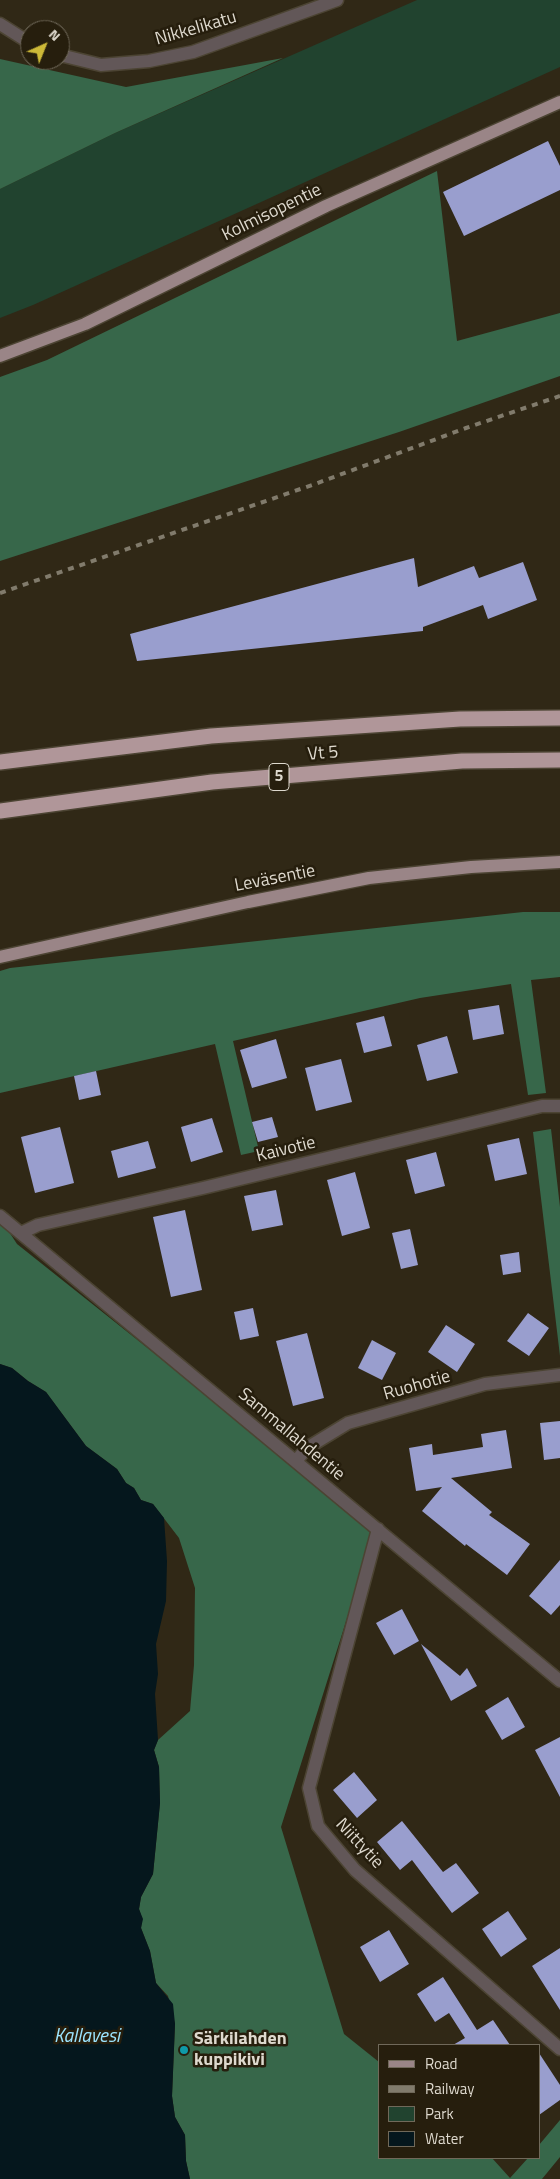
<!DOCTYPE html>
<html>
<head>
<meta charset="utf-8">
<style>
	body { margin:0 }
	#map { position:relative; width:560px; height:2179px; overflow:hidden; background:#302816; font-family:"Titillium Web",sans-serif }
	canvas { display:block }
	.legend { position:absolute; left:378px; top:2044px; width:162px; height:115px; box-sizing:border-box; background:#261e0d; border:1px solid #70695a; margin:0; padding:6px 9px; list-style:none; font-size:15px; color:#ded9ce }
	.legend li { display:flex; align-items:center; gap:10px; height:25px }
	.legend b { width:25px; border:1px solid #70695a }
	.north { position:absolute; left:20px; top:20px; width:50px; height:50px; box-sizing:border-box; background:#261e0d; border:1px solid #70695a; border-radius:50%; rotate:44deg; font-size:14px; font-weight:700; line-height:20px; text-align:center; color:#ded9ce }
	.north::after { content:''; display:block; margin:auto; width:18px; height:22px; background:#cdb938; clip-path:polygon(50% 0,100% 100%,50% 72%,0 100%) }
</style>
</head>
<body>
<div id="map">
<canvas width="560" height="2179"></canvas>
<ul class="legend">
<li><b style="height:6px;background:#9a8587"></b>Road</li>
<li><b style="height:6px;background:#817b6c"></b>Railway</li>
<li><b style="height:14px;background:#21432f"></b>Park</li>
<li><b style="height:14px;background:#05171d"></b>Water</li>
</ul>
<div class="north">N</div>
</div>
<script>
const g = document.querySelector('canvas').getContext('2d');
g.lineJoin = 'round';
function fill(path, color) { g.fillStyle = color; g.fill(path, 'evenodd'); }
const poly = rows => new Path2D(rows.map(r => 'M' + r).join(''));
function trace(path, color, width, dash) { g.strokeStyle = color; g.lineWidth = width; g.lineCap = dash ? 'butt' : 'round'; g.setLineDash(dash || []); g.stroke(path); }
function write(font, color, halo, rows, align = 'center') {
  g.font = font + ' "Titillium Web",sans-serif'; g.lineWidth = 5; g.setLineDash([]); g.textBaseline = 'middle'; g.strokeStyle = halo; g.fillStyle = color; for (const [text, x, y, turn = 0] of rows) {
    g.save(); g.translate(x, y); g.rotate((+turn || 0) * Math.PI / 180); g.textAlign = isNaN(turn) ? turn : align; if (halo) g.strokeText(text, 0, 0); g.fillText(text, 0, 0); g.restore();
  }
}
const green = poly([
	[417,0,560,0,560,67,33,305,0,318,0,189,115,133]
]);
const forest = poly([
	[283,58,115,133,0,189,0,59,126,87],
	[437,171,457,341,560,313,560,376,399,432,0,561,0,377,47,360],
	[523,912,560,912,560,977,531,980,546,1093,528,1095,511,984,420,998,233,1041,259,1151,241,1155,215,1044,0,1093,0,971,10,968],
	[551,1129,560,1207,560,1356,533,1132],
	[0,1218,17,1244,292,1463,374,1533,281,1827,344,2034,379,2062,379,2158,492,2158,510,2178,528,2158,539,2158,539,2145,560,2120,560,2157,542,2179,190,2179,186,2161,185,2135,175,2117,172,2096,175,2024,168,1996,156,1983,150,1951,141,1928,142,1919,139,1909,141,1897,153,1874,160,1803,159,1767,154,1750,158,1740,190,1711,194,1665,195,1588,179,1538,153,1504,141,1500,134,1488,126,1483,117,1469,86,1446,46,1392,28,1381,12,1368,0,1364]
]);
const water = poly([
	[0,1364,12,1368,28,1381,46,1392,86,1446,117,1469,126,1483,134,1488,141,1500,153,1504,164,1518,167,1561,166,1601,156,1644,158,1674,155,1694,158,1740,154,1750,159,1767,160,1803,153,1874,141,1897,139,1909,143,1919,141,1928,150,1951,156,1983,173,2004,175,2024,172,2096,175,2117,185,2135,186,2161,190,2179,0,2179]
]);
const building = poly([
	[548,141,560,166,560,190,464,236,443,192],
	[414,558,418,587,474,566,479,578,523,562,537,600,488,619,483,605,423,627,423,631,137,661,130,634],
	[499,1005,504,1034,473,1040,468,1010],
	[384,1016,392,1046,364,1053,356,1023],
	[447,1036,458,1073,427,1081,417,1045],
	[276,1039,287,1078,252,1088,240,1050],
	[341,1059,352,1102,316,1111,305,1068],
	[96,1071,101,1095,79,1100,74,1076],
	[272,1117,278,1137,258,1142,252,1122],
	[212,1118,223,1152,191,1162,181,1127],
	[60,1127,74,1183,35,1193,21,1137],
	[519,1138,527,1174,495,1181,487,1145],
	[148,1141,156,1168,118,1178,111,1151],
	[436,1152,445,1186,415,1194,406,1160],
	[355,1172,370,1228,342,1236,327,1180],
	[276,1190,283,1225,252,1231,244,1196],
	[185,1210,202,1290,171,1297,153,1217],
	[410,1229,418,1265,401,1269,392,1233],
	[519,1252,521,1272,503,1275,500,1255],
	[253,1308,259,1336,240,1340,234,1312],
	[528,1313,549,1328,529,1356,507,1341],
	[446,1325,475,1344,457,1372,428,1352],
	[307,1333,324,1398,293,1406,276,1341],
	[372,1340,396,1353,382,1380,358,1368],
	[560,1421,560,1458,544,1460,540,1423],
	[506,1430,512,1468,451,1478,492,1512,489,1515,530,1544,507,1575,466,1544,465,1546,422,1511,442,1487,416,1491,409,1448,432,1444,433,1455,483,1447,481,1434],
	[560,1560,560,1605,551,1615,529,1596],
	[402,1609,419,1641,394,1655,376,1623],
	[421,1644,460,1676,467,1668,477,1686,451,1701],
	[508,1697,525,1727,502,1740,485,1711],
	[560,1737,560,1797,535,1750],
	[354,1772,377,1800,357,1818,333,1790],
	[402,1821,443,1872,456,1863,479,1893,452,1913,412,1860,400,1870,377,1842],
	[508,1911,527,1939,501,1957,482,1929],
	[389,1930,409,1964,380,1982,360,1947],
	[560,1948,560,2010,532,1966],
	[443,1977,477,2030,493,2020,510,2045,453,2045,465,2038,449,2013,435,2022,417,1994],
	[539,2053,560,2085,560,2100,539,2115]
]);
const minor = poly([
	[0,24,30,43],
	[60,55,101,65,149,61,193,52,337,0],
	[0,1216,560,1681],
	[21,1233,38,1225,203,1188,542,1106,560,1106],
	[296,1461,307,1448,348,1423,485,1384,560,1375],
	[378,1529,309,1788,318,1826,355,1870,560,2049]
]);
const major = poly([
	[0,356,85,324,326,206,560,102],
	[0,957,248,902,369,878,471,867,560,862]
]);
const highway = poly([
	[0,762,211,736,460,719,560,718],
	[0,811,212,782,462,761,560,760]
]);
const rail = poly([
	[0,593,315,484,466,428,560,396]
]);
const markers = [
	[184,2050,5,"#0f9aa8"]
];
const shields = [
	[279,777,20]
];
const shieldNames = [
	["5",279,777]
];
const streetNames = [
	["Nikkelikatu",196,29,-16],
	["Kolmisopentie",272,213,-26],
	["Vt 5",323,754,-5],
	["Leväsentie",275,879,-11],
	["Kaivotie",286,1150,-14],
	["Ruohotie",417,1386,-16],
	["Sammallahdentie",291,1435,40],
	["Niittytie",359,1844,47]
];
const poiNames = [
	["Särkilahden",194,2040],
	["kuppikivi",194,2061]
];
const waterNames = [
	["Kallavesi",87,2037]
];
fill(green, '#21432f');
fill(forest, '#37674a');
fill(water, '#05171d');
fill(building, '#999ece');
trace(minor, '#4c4433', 15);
trace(major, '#4c4433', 15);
trace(highway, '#4c4433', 18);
trace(minor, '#625758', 12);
trace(major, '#9a8587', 12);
trace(highway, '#b09699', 15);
trace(rail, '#817b6c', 4, [6, 6]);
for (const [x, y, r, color] of markers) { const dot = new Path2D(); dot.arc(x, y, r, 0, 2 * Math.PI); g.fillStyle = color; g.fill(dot); trace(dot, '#261e0d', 2); }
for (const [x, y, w] of shields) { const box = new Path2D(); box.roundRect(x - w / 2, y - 13.5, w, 27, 4); g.fillStyle = '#261e0d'; g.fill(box); trace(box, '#ded9ce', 1); }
write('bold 16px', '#ded9ce', null, shieldNames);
write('18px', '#ded9ce', '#261e0d', streetNames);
write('bold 18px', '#ded9ce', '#261e0d', poiNames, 'left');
write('italic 19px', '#9ce4fe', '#261e0d', waterNames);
</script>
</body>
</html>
